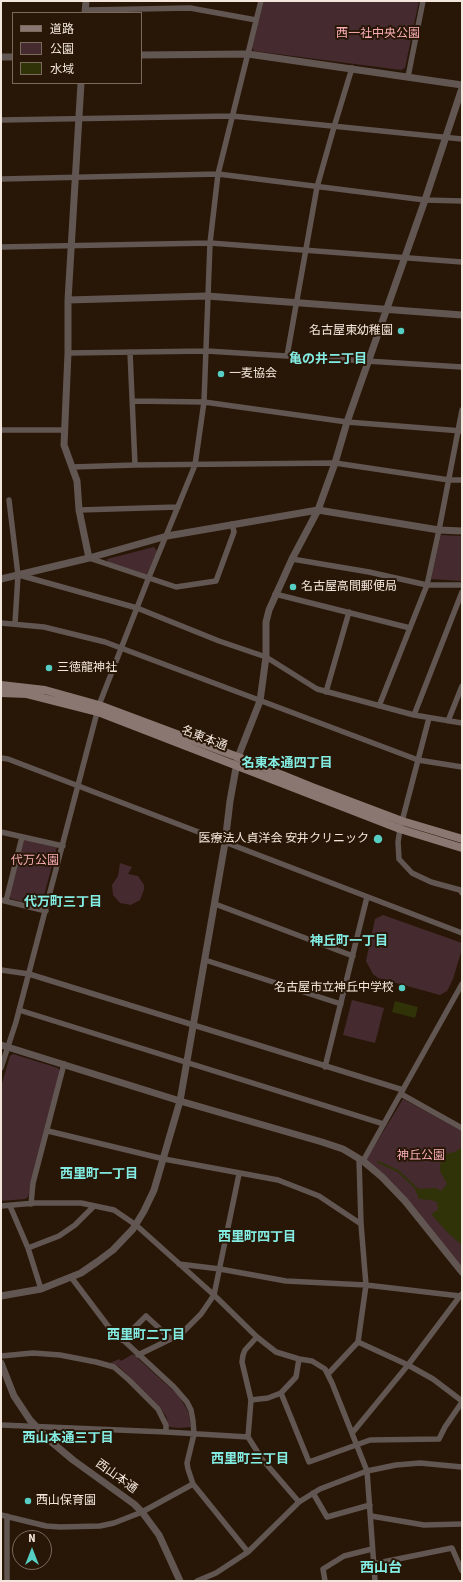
<!DOCTYPE html>
<html>
<head>
<meta charset="utf-8">
<style>
	body { margin:0 }
	#map { position:relative; width:463px; height:1582px; overflow:hidden; background:#281707; font-family:"Source Sans 3","Noto Sans JP",sans-serif }
	canvas { display:block }
	.frame { position:absolute; inset:0; border:2px solid #f3e6dc; pointer-events:none }
	.legend { position:absolute; left:12px; top:12px; width:130px; height:72px; box-sizing:border-box; background:#281707; border:1px solid #796a5c; margin:0; padding:5px 7px; list-style:none; font-size:12px; color:#f3e6dc }
	.legend li { display:flex; align-items:center; gap:8px; height:20px }
	.legend b { width:20px; border:1px solid #796a5c }
	.north { position:absolute; left:12px; top:1530px; width:40px; height:40px; box-sizing:border-box; background:#281707; border:1px solid #796a5c; border-radius:50%; rotate:0deg; font-size:11px; font-weight:700; line-height:16px; text-align:center; color:#f3e6dc }
	.north::after { content:''; display:block; margin:auto; width:14px; height:18px; background:#56cec4; clip-path:polygon(50% 0,100% 100%,50% 72%,0 100%) }
</style>
</head>
<body>
<div id="map">
<canvas width="463" height="1582"></canvas>
<div class="frame"></div>
<ul class="legend">
<li><b style="height:5px;background:#8b7771"></b>道路</li>
<li><b style="height:11px;background:#452b2f"></b>公園</li>
<li><b style="height:11px;background:#303207"></b>水域</li>
</ul>
<div class="north">N</div>
</div>
<script>
const g = document.querySelector('canvas').getContext('2d');
g.lineJoin = 'round';
function fill(path, color) { g.fillStyle = color; g.fill(path, 'evenodd'); }
const poly = rows => new Path2D(rows.map(r => 'M' + r).join(''));
function trace(path, color, width, dash) { g.strokeStyle = color; g.lineWidth = width; g.lineCap = dash ? 'butt' : 'round'; g.setLineDash(dash || []); g.stroke(path); }
function write(font, color, halo, rows, align = 'center') {
  g.font = font + ' "Source Sans 3","Noto Sans JP",sans-serif'; g.lineWidth = 4; g.setLineDash([]); g.textBaseline = 'middle'; g.strokeStyle = halo; g.fillStyle = color; for (const [text, x, y, turn = 0] of rows) {
    g.save(); g.translate(x, y); g.rotate((+turn || 0) * Math.PI / 180); g.textAlign = isNaN(turn) ? turn : align; if (halo) g.strokeText(text, 0, 0); g.fillText(text, 0, 0); g.restore();
  }
}
const green = poly([
	[264,1,419,1,405,68,401,70,254,51,252,48],
	[441,535,462,536,462,581,431,579],
	[154,547,157,551,147,574,143,576,108,564,107,559],
	[23,839,57,847,42,903,39,906,12,899,9,897],
	[120,863,132,867,128,874,138,876,144,885,144,890,140,900,131,905,120,903,113,895,112,885,118,876],
	[383,915,462,943,462,949,453,979,447,991,440,995,378,978,373,974,366,961,375,919],
	[352,1000,384,1008,375,1043,343,1035],
	[13,1054,58,1068,60,1071,28,1197,25,1199,1,1201,1,1087,10,1056],
	[403,1099,462,1131,462,1267,366,1160],
	[133,1354,179,1396,188,1411,191,1427,179,1428,169,1427,166,1416,159,1406,130,1377,118,1366,110,1363,119,1359,121,1361]
]);
const water = poly([
	[395,1001,418,1007,415,1018,392,1012],
	[462,1147,462,1245,449,1234,431,1214,438,1210,437,1202,431,1200,419,1199,415,1189,436,1188,441,1191,447,1184,440,1171,441,1157,443,1154,455,1152]
]);
const stream = poly([
	[378,1162,398,1171,417,1189]
]);
const minor = poly([
	[86,10,190,8,256,20],
	[408,77,423,1],
	[1,120,232,116,462,139],
	[1,179,218,174,425,200,462,201],
	[1,247,210,243,462,262],
	[130,352,135,465],
	[68,353,207,351,462,367],
	[287,356,317,187,334,127,352,68],
	[133,401,204,402,347,422,462,431],
	[1,430,64,430],
	[72,467,135,465,335,463,449,480,462,480],
	[9,500,18,575,15,624],
	[79,510,178,507],
	[89,558,176,587,216,581,234,532,232,524],
	[292,559,369,572,427,585,462,585],
	[19,575,137,608,219,641,266,657,317,689,414,715,462,723],
	[275,594,410,628],
	[1,623,44,627,105,642,418,760,462,767],
	[326,692,349,612],
	[379,706,427,585,439,530,462,410],
	[414,715,462,592],
	[429,718,400,829,398,842,399,859,412,873,431,882,460,890,462,893],
	[448,721,462,686],
	[1,758,8,759,462,933],
	[1,832,63,846],
	[1,900,46,911],
	[6,901,22,837],
	[215,904,353,956],
	[205,960,341,1004],
	[1,970,29,974,403,1090],
	[19,1010,384,1124],
	[325,1067,367,897],
	[1,1068,16,1022,99,705,149,577,195,465,204,402,210,243,218,174,261,1],
	[401,1094,462,1128],
	[48,1131,164,1159,278,1180,319,1196,361,1224],
	[363,1161,462,984],
	[31,1204,33,1183,64,1064],
	[1,1206,35,1203,81,1203,114,1210,136,1225,214,1295,257,1337,276,1352,299,1359,312,1361,325,1369,332,1383,367,1471,375,1581],
	[10,1206,28,1248,41,1289],
	[28,1248,59,1236,75,1225,94,1206],
	[179,1264,220,1269,286,1281,366,1285,460,1296,462,1294],
	[71,1277,108,1326,174,1387,187,1402,191,1410,193,1421,194,1434,187,1463,188,1469,193,1484,248,1552],
	[257,1337,245,1350,243,1355,242,1362,251,1400,248,1437,262,1459,299,1502],
	[122,1340,146,1316,171,1339],
	[358,1342,408,1365,433,1379,462,1401],
	[138,1355,181,1334,201,1314,214,1295,239,1174],
	[1,1356,33,1353,60,1355,96,1362,114,1367,129,1380,158,1409,166,1425,166,1432],
	[328,1374,358,1342,366,1285,361,1224,359,1159],
	[281,1393,309,1462,370,1440,439,1439,445,1427,462,1402],
	[251,1400,268,1398,281,1393,296,1377,299,1359],
	[1,1425,166,1432,248,1437],
	[353,1432,408,1365,460,1296],
	[313,1493,327,1517,370,1505],
	[1,1515,46,1526,60,1527,100,1526,114,1523,142,1512,193,1484],
	[7,1516,7,1581],
	[371,1516,424,1525,462,1524],
	[373,1564,452,1548,462,1571],
	[197,1581,216,1573,248,1552,299,1502,320,1489,367,1471,396,1465,420,1463,462,1467],
	[325,1581,323,1569,344,1556,372,1549]
]);
const tertiary = poly([
	[85,13,86,1],
	[141,55,248,54,462,85],
	[1,57,13,57],
	[81,83,68,300,68,353,64,445,77,481,79,510,89,558],
	[68,300,207,296,462,315],
	[1,579,89,558,167,536,318,510,439,530,462,531],
	[1,1045,180,1101,322,1142,343,1149,363,1161,382,1177,405,1201,462,1272],
	[1,1296,41,1289,81,1273,97,1262,113,1250,133,1229,144,1211,154,1190,180,1101,225,843,230,801,238,757,260,701,266,657,266,622,269,610,292,559,318,510,335,463,347,422,425,200,462,88],
	[1,1363,14,1396,30,1420,48,1439,73,1460,134,1504,142,1512,159,1535,180,1581]
]);
const secondary = poly([
	[1,685,45,690,99,705,238,757,312,787,402,821,462,839],
	[1,693,27,694,98,712,400,829,462,848]
]);
const markers = [
	[401,331,4,"#56cec4"],
	[221,374,4,"#56cec4"],
	[293,587,4,"#56cec4"],
	[49,668,4,"#56cec4"],
	[378,839,5,"#56cec4"],
	[402,988,4,"#56cec4"],
	[28,1501,4,"#56cec4"]
];
const parkNames = [
	["西一社中央公園",378,34],
	["代万公園",35,861],
	["神丘公園",421,1156]
];
const poiNames = [
	["名古屋東幼稚園",393,331,"right"],
	["一麦協会",229,374],
	["名古屋高間郵便局",301,587],
	["三徳龍神社",57,668],
	["医療法人貞洋会 安井クリニック",369,839,"right"],
	["名古屋市立神丘中学校",394,988,"right"],
	["西山保育園",36,1501]
];
const streetNames = [
	["名東本通",204,739,21],
	["西山本通",116,1477,36]
];
const neighbourhoodNames = [
	["亀の井二丁目",328,360],
	["名東本通四丁目",287,764],
	["代万町三丁目",63,903],
	["神丘町一丁目",349,942],
	["西里町一丁目",99,1175],
	["西里町四丁目",257,1238],
	["西里町二丁目",146,1336],
	["西山本通三丁目",68,1439],
	["西里町三丁目",250,1460]
];
const quarterNames = [
	["西山台",381,1569]
];
fill(green, '#452b2f');
fill(water, '#303207');
trace(stream, '#303207', 2);
trace(minor, '#625652', 5.5);
trace(tertiary, '#625652', 7);
trace(secondary, '#8b7771', 8);
for (const [x, y, r, color] of markers) { const dot = new Path2D(); dot.arc(x, y, r, 0, 2 * Math.PI); g.fillStyle = color; g.fill(dot); trace(dot, '#281707', 1.5); }
write('12px', '#f8acb6', '#281707', parkNames);
write('12px', '#f3e6dc', '#281707', poiNames, 'left');
write('12px', '#f3e6dc', '#281707', streetNames);
write('bold 13px', '#83ede3', '#281707', neighbourhoodNames);
write('bold 14px', '#83ede3', '#281707', quarterNames);
</script>
</body>
</html>
